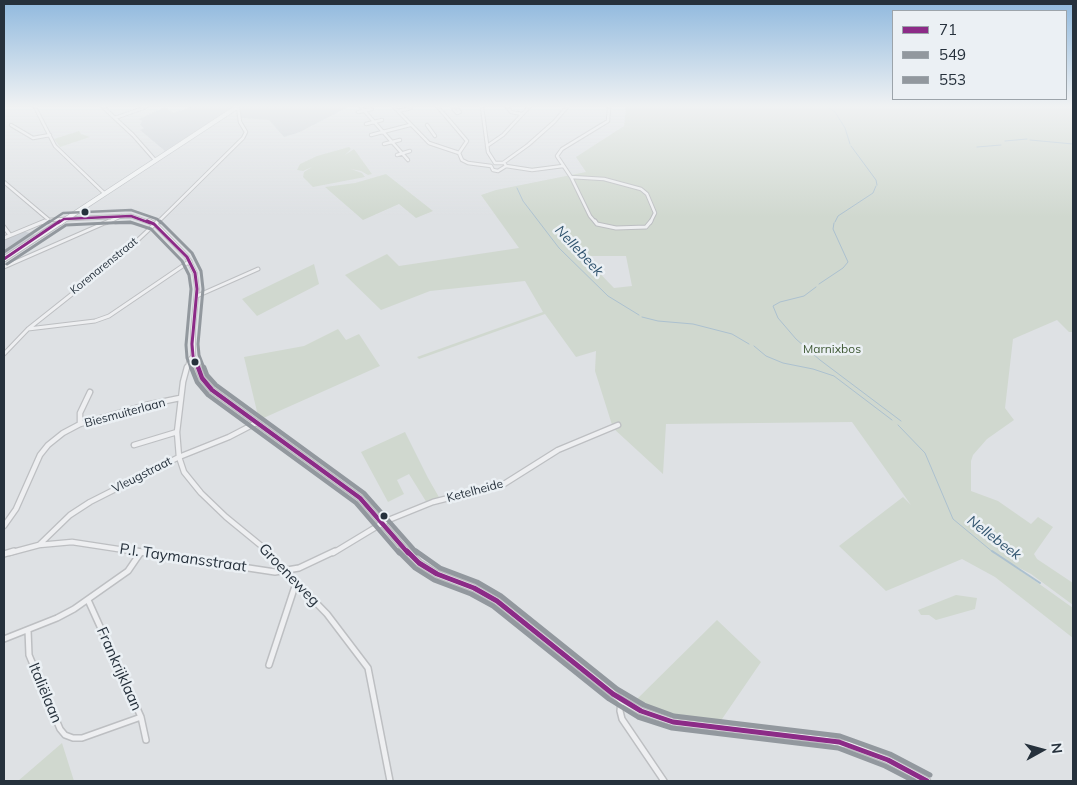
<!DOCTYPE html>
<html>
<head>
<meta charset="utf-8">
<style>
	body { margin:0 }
	#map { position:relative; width:1077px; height:785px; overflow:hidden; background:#dee1e4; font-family:Mulish,sans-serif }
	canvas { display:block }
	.frame { position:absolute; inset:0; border:5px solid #26313c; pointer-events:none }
	.legend { position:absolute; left:892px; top:10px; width:175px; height:90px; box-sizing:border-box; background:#ebf0f4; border:1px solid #9ca4aa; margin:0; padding:6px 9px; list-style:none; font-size:15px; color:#26313c }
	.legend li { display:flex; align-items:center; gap:10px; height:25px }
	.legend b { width:25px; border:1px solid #9ca4aa }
	.north { position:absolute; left:1017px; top:725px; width:50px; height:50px; -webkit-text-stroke:4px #ebf0f4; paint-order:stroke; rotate:83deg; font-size:14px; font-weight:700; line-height:20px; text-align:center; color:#26313c }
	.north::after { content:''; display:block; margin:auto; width:18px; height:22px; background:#26313c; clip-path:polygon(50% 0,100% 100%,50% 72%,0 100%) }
</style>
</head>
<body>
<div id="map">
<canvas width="1077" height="785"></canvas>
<div class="frame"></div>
<ul class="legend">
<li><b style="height:6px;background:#8c2b87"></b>71</li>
<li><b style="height:6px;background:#92989e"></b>549</li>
<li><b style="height:6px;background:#92989e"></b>553</li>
</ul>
<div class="north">N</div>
</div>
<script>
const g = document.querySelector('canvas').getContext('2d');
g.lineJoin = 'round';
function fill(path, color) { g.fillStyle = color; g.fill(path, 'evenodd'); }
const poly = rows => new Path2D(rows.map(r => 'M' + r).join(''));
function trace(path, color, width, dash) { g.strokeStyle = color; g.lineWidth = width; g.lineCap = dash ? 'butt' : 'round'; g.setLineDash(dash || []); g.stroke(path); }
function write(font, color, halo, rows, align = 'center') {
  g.font = font + ' Mulish,sans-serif'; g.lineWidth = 5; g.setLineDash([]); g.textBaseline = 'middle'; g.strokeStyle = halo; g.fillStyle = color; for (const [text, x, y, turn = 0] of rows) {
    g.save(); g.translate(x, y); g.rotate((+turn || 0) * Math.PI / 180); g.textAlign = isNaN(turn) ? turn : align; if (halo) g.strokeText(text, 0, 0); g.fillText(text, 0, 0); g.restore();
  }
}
const built = poly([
	[165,107,173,113,191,107,234,107,165,151,140,130,144,128,140,125,142,121,139,119],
	[239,107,348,107,300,132,284,137,269,120,239,118],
	[23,231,36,235,4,256,4,239]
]);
const green = poly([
	[626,107,1073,107,1073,332,1069,332,1057,320,1013,339,1005,408,1014,420,987,439,973,455,971,461,971,491,998,501,1031,524,1038,517,1053,527,1034,554,1037,559,1073,583,1073,605,1031,574,1010,563,1073,608,1073,638,995,577,962,559,886,591,839,546,903,497,911,505,852,422,666,424,663,474,613,428,595,371,596,351,576,357,545,314,419,359,417,357,543,312,525,281,430,291,381,310,345,275,387,254,399,266,519,248,481,195,496,190,586,172,576,157,624,126],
	[583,256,626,256,632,286,614,288],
	[79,131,81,134,90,137,60,147,54,139],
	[349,147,351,149,345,155,354,149,372,174,368,175,361,171,351,169,362,173,365,177,313,187,303,177,304,172,312,167,303,171,297,170,300,164,317,156],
	[386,174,433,211,416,218,399,204,363,220,325,187,355,183],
	[314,264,319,284,257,316,242,299],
	[338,329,346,340,359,334,380,366,259,420,244,357,304,346],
	[405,432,428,478,440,499,427,503,409,474,397,480,404,494,388,502,361,452],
	[956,595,977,598,975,609,936,620,929,615,921,615,918,610],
	[717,620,761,662,720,722,663,714,633,703],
	[62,743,74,781,18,781]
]);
const streamFar1 = poly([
	[828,107,835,112,845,128,850,144],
	[1030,140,1073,144],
	[1005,141,1027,139],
	[851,146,876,180,877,185],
	[977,147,1001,145],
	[517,188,523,201,559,248,608,296,639,315],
	[835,222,838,216,873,193,876,186],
	[819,284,843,268,848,262,833,229,834,223],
	[816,287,804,296,780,302,773,306,778,318,796,339,820,360,901,421],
	[642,317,658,321,693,324,732,334,749,344],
	[754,346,766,356,783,363,813,369,834,376,892,420],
	[898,425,925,453,953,519,994,553]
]);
const stream = poly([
	[992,551,1040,583]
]);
const minorFar3 = poly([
	[35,107,55,146,104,193],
	[103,107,133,135,155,160],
	[361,107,408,160],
	[394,107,429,143,459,153,462,160,468,163,491,166,493,170,498,171,506,166],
	[438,107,467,141,459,153],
	[452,107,457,113,460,112,456,107],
	[482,107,488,152,495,163],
	[507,107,511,112,522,114],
	[398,111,411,108],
	[358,112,372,109],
	[115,118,146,107],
	[366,124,382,120],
	[11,125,33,138,50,135],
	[427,125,435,136],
	[371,135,410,125],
	[384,144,400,140],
	[487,146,503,135,529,107],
	[397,155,410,151],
	[495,163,503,163,528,145,554,122,567,107],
	[505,164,506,166,532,170,563,166],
	[571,177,604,179,641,189,647,194,655,213,650,223],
	[571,177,590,216,596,223],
	[571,177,557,156,562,149,608,121,609,107],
	[4,182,49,220,64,219],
	[42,223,49,220],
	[106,223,121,216],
	[157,223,243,138,246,132,240,122,238,107]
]);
const minorFar2 = poly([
	[595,221,597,224,616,228,646,227,651,221],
	[4,227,10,235],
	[4,238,45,221],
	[4,267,109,221],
	[197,296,258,269],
	[28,329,95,321,109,316,190,261],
	[4,354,28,329,125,252,158,221],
	[187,368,189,360,193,356]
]);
const minorFar1 = poly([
	[187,367,183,382,177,432,179,457,184,472,201,493,226,517,270,553],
	[80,424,80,413,90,392],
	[134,445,177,432],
	[4,526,16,509,40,455,48,445,63,433,80,424,146,405,180,398],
	[39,545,70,515,90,502,179,457,229,437,256,423],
	[9,553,39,545,72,542,144,553],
	[333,553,386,521,433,502,504,484,558,450,618,425]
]);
const minor = poly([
	[136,551,275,572,299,568,335,551],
	[269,551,279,568,289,575,327,614,368,668,390,781],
	[4,554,14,551],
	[88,600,141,717,146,740],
	[28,630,29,655,60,729,65,735,73,738,82,738,141,717],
	[4,639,57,618,74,609,128,571,141,552],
	[269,665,296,583],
	[621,700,620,711,622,719,664,781]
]);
const tertiaryFar3 = poly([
	[65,219,131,216,151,223]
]);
const tertiaryFar2 = poly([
	[149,221,156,225,187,257,195,273,197,289,193,330,193,356,198,368]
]);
const tertiaryFar1 = poly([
	[198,367,202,378,212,390,360,498,408,553]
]);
const tertiary = poly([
	[407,551,419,563,437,574,474,588,497,601,621,700,641,711,673,722,826,740,849,745,888,760,927,781]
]);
const primaryFar1 = poly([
	[60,223,237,107]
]);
const primary = poly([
	[4,259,62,221]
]);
const bus1Far3 = poly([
	[58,223,64,219,131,216,150,223]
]);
const bus1Far2 = poly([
	[147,221,154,224,187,257,195,273,197,289,192,344,193,356,198,368],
	[4,259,60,221]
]);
const bus1Far1 = poly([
	[198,367,202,378,212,390,360,498,408,553]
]);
const bus1 = poly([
	[407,551,419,563,437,574,474,588,497,601,613,694,641,711,673,722,839,742,888,760,927,781]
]);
const bus2Far3 = poly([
	[115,223,132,223]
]);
const bus2Far2 = poly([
	[7,264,66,225,130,222,151,229,182,261,189,275,191,289,186,345,187,358,191,368]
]);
const bus2Far1 = poly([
	[191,367,197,382,208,395,356,503,399,553]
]);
const bus2 = poly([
	[398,551,415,568,434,580,471,594,493,606,609,699,638,717,672,728,838,748,885,766,914,781]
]);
const bus3Far3 = poly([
	[48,223,63,213,131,210,157,219,161,223]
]);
const bus3Far2 = poly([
	[160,221,192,253,201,271,203,289,198,344,199,355,204,368],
	[4,252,50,221]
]);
const bus3Far1 = poly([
	[204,367,207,375,216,385,364,493,417,553]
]);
const bus3 = poly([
	[416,551,440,568,477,582,501,596,617,689,644,705,674,716,840,736,890,754,930,775]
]);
const markers = [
	[85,212,4.5,"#26313c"],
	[195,362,4.5,"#26313c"],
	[384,516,4.5,"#26313c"]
];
const farStreetnames = [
	["Korenarenstraat",104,266,-39]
];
const parkNames = [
	["Marnixbos",832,349]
];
const streetNames = [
	["Biesmuiterlaan",125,413,-15],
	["Vleugstraat",142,475,-27],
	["Ketelheide",475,491,-15]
];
const waterNames = [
	["Nellebeek",579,251,47],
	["Nellebeek",994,538,37]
];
const nearStreetnames = [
	["P.I. Taymansstraat",183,558,8],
	["Groeneweg",289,575,46],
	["Frankrijklaan",119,669,66],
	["Italiëlaan",45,693,67]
];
fill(built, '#ccd1d7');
fill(green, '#d0d8cf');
trace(streamFar1, '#acc1cf', 1);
trace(stream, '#acc1cf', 2);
trace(minorFar3, '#bdbfc2', 4.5);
trace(minorFar2, '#bdbfc2', 5);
trace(minorFar1, '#bdbfc2', 7);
trace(minor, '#bdbfc2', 8);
trace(tertiaryFar3, '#bdbfc2', 5);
trace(tertiaryFar2, '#bdbfc2', 5.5);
trace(tertiaryFar1, '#bdbfc2', 8);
trace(tertiary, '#bdbfc2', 9);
trace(primaryFar1, '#bbbec2', 5.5);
trace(primary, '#bbbec2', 7);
trace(minorFar3, '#eeeff1', 2.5);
trace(minorFar2, '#eeeff1', 3);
trace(minorFar1, '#eeeff1', 4.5);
trace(minor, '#eeeff1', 5);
trace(tertiaryFar3, '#eeeff1', 3);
trace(tertiaryFar2, '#eeeff1', 4);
trace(tertiaryFar1, '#eeeff1', 5);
trace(tertiary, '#eeeff1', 6);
trace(primaryFar1, '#f2f4f5', 4);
trace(primary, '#f2f4f5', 5);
trace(bus1Far3, '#8c2b87', 2.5);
trace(bus1Far2, '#8c2b87', 3);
trace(bus1Far1, '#8c2b87', 4.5);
trace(bus1, '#8c2b87', 5);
trace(bus2Far3, '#92989e', 2.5);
trace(bus2Far2, '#92989e', 3);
trace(bus2Far1, '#92989e', 4.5);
trace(bus2, '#92989e', 5);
trace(bus3Far3, '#92989e', 2.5);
trace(bus3Far2, '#92989e', 3);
trace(bus3Far1, '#92989e', 4.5);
trace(bus3, '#92989e', 5);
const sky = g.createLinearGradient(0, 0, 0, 217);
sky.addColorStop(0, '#90b9de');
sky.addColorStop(0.49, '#f0f2f3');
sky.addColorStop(1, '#f0f2f300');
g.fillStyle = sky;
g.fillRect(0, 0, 1077, 217);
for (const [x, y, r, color] of markers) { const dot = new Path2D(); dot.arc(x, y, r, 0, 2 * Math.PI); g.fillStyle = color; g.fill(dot); trace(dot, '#ebf0f4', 2); }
write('11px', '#26313c', '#ebf0f4', farStreetnames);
write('12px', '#3e5834', '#ebf0f4', parkNames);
write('12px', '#26313c', '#ebf0f4', streetNames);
write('italic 14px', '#31546f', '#ebf0f4', waterNames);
write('15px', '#26313c', '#ebf0f4', nearStreetnames);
</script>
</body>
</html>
